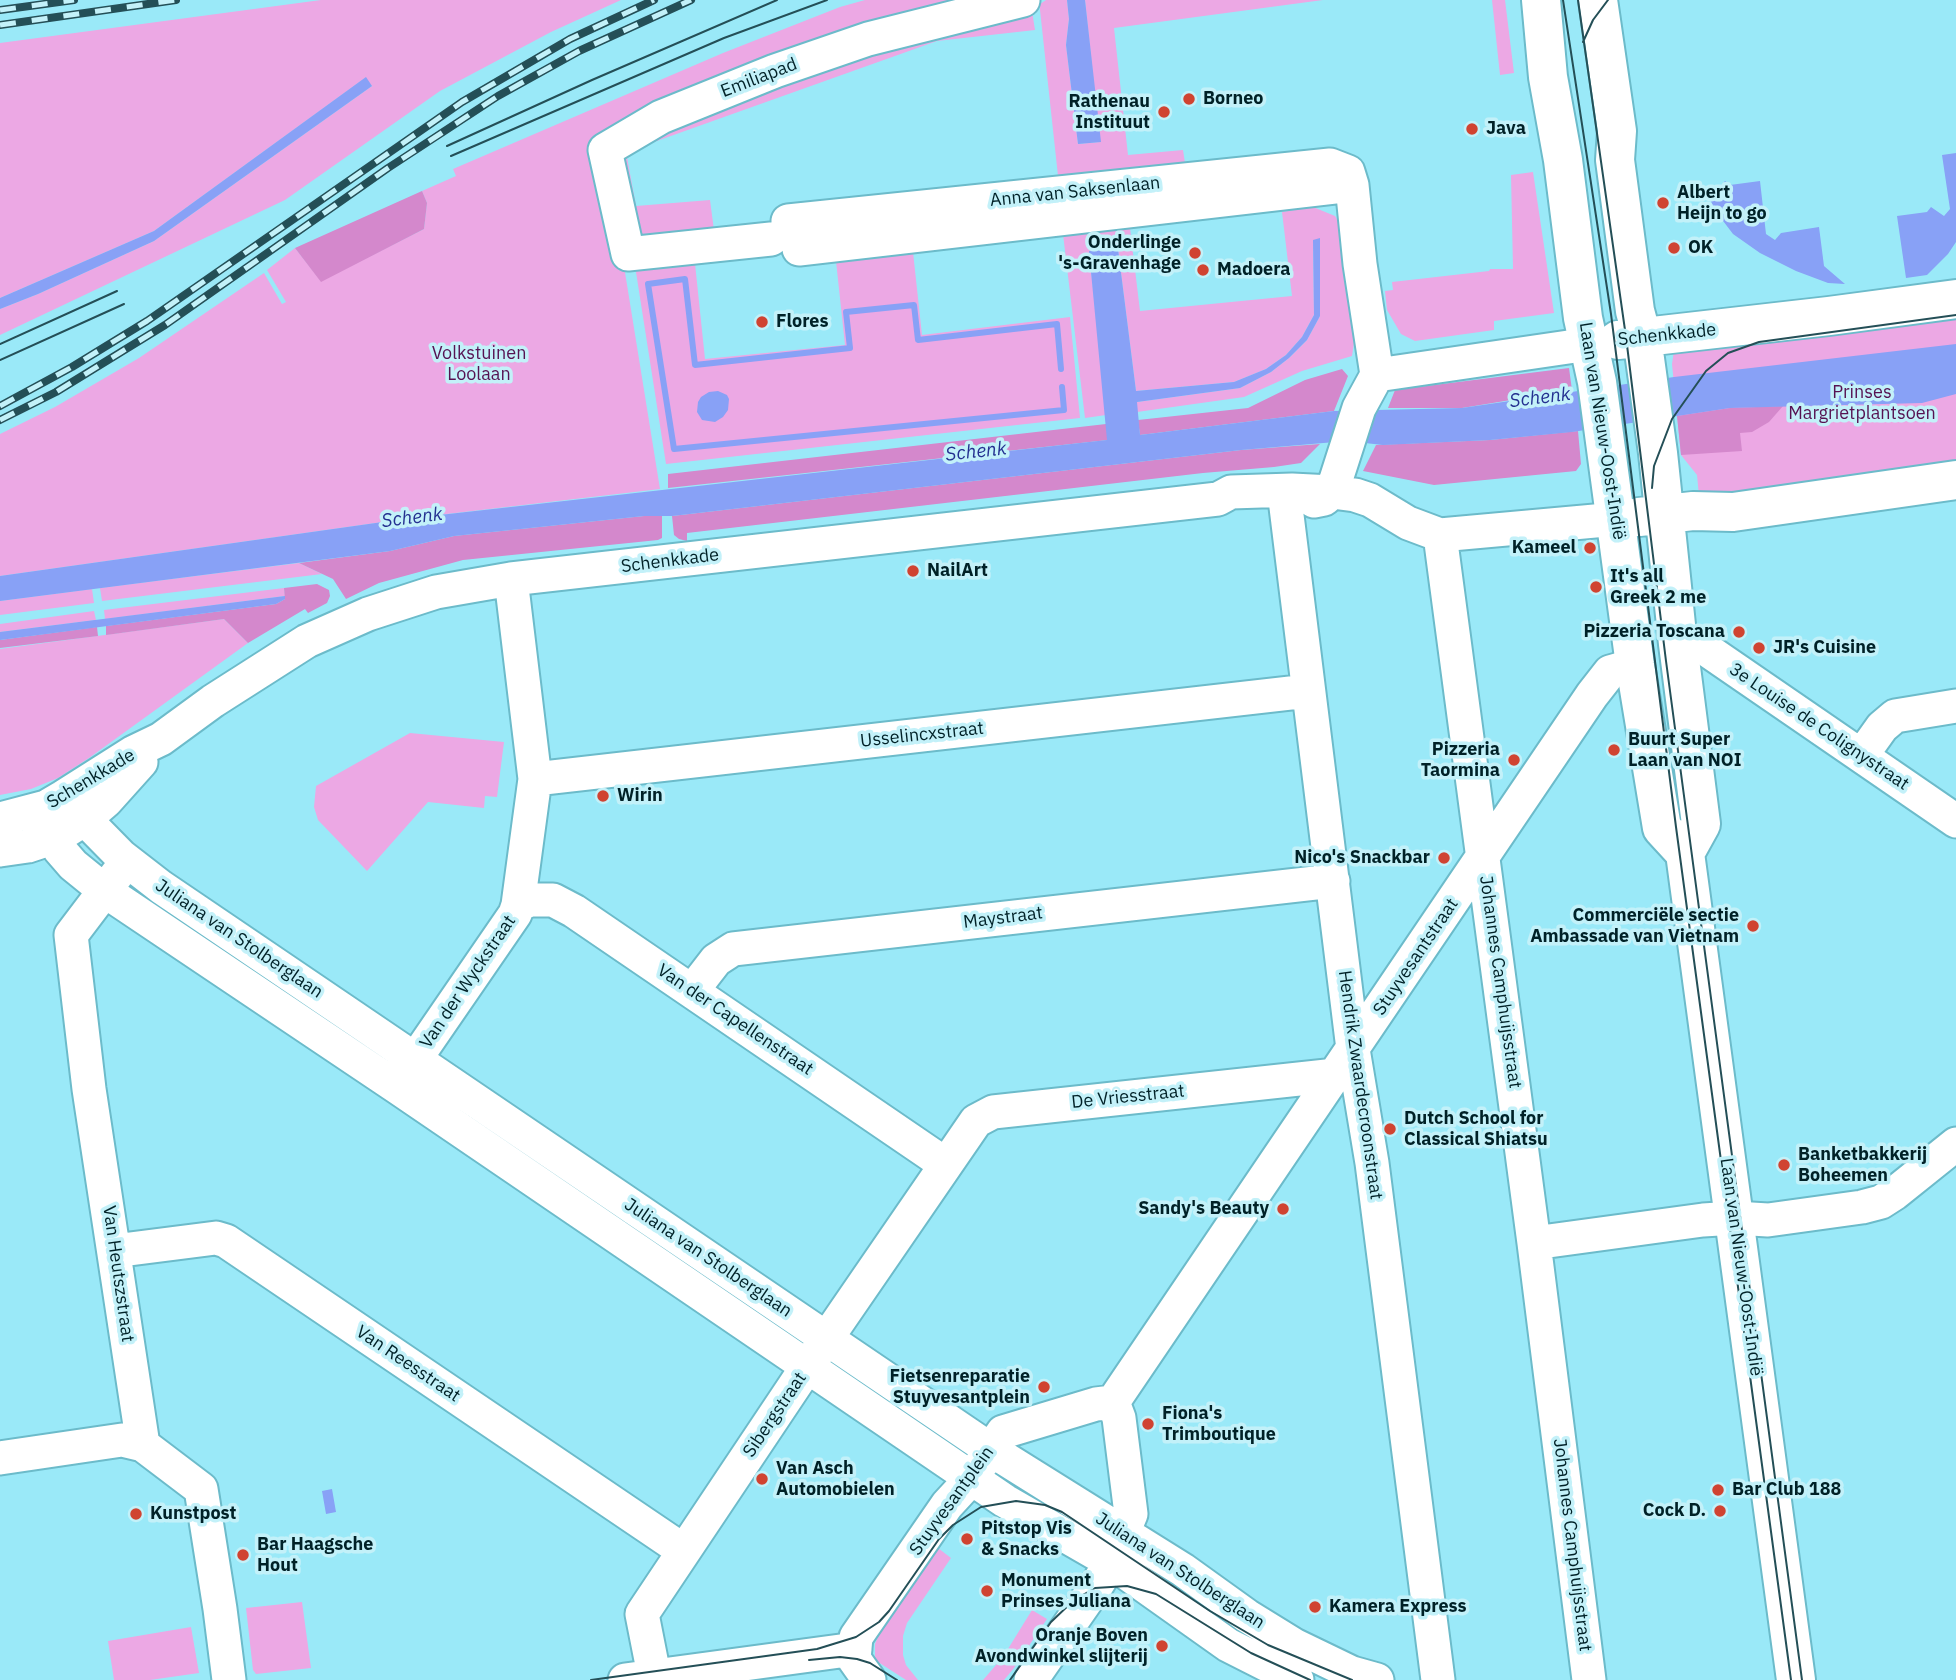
<!DOCTYPE html>
<html>
<head>
<meta charset="utf-8">
<style>
	body { margin:0 }
	canvas { display:block; background:#9ae9f8 }
</style>
</head>
<body>
<canvas width="1956" height="1680"></canvas>
<script>
const g = document.querySelector('canvas').getContext('2d');
g.lineJoin = 'round';
function fill(path, color) { g.fillStyle = color; g.fill(path, 'evenodd'); }
const poly = rows => new Path2D(rows.map(r => 'M' + r).join(''));
function trace(path, color, width, dash) { g.strokeStyle = color; g.lineWidth = width; g.lineCap = dash ? 'butt' : 'round'; g.setLineDash(dash || []); g.stroke(path); }
function write(font, color, halo, rows, align = 'center') {
  g.font = font + ' "IBM Plex Sans",sans-serif'; g.lineWidth = 7; g.setLineDash([]); g.textBaseline = 'middle'; g.strokeStyle = halo; g.fillStyle = color; for (const [text, x, y, turn = 0] of rows) {
    g.save(); g.translate(x, y); g.rotate((+turn || 0) * Math.PI / 180); g.textAlign = isNaN(turn) ? turn : align; if (halo) g.strokeText(text, 0, 0); g.fillText(text, 0, 0); g.restore();
  }
}
const green = poly([
	[321,0,621,0,551,32,440,91,285,200,0,335,0,309,38,294,154,241,372,86,365,78,154,231,0,298,0,43],
	[865,0,999,0,599,142,621,248,610,250,610,255,612,260,623,260,660,489,404,519,0,576,0,434,55,407,139,358,264,273,282,304,286,302,267,270,295,248,321,281,424,229,427,203,422,191,456,176,453,169,723,53,840,7],
	[1046,0,1067,0,1069,19,1066,45,1078,144,1100,142,1085,0,1323,0,1114,28,1128,155,1183,150,1185,163,1058,176,1040,10,1040,4],
	[1492,0,1505,0,1514,73,1500,75],
	[1031,5,1035,30,937,41,626,152,636,206,710,200,715,238,637,240,611,152,775,77],
	[1533,172,1554,313,1494,321,1494,330,1415,341,1401,334,1387,310,1385,291,1393,290,1392,282,1489,271,1490,269,1513,269,1511,175],
	[1313,207,1335,216,1341,226,1354,343,1352,356,1302,371,1244,397,1137,412,1137,402,1240,388,1271,372,1289,358,1307,340,1320,316,1313,240,1314,315,1302,337,1286,355,1266,369,1234,382,1136,391,1118,249,1089,251,1106,415,1085,418,1063,234,1130,228,1140,311,1292,296,1282,212],
	[913,252,922,335,1070,317,1080,418,666,464,636,272,639,265,694,254,705,359,845,345,836,261],
	[1956,307,1956,473,1700,506,1697,475,1681,455,1672,364,1674,350],
	[299,563,322,574,102,601,100,588],
	[284,588,285,596,105,619,104,610],
	[92,589,94,603,0,615,0,601],
	[94,611,96,620,0,632,0,624],
	[224,619,248,643,89,758,58,778,31,789,0,795,0,649],
	[410,733,504,742,497,797,485,796,484,808,428,802,367,871,318,820,314,807,316,786],
	[938,1548,951,1558,907,1623,903,1636,903,1655,906,1665,918,1680,906,1680,875,1660,875,1644,881,1630],
	[302,1602,311,1668,256,1674,253,1670,246,1608],
	[1032,1610,1047,1619,1014,1668,1004,1680,983,1680,1003,1657],
	[191,1627,199,1673,150,1680,114,1680,108,1641]
]);
const forest = poly([
	[422,191,427,203,424,229,321,282,295,248],
	[1569,368,1572,390,1462,408,1388,408,1395,390],
	[1342,369,1348,376,1334,411,1140,435,1138,420,1248,408,1305,380],
	[1783,406,1769,422,1752,432,1740,433,1742,451,1681,455,1677,416,1730,408],
	[1106,424,1108,440,668,488,668,474],
	[1578,431,1581,464,1576,471,1434,485,1363,471,1376,445,1490,440],
	[1320,444,1301,463,1274,467,1203,473,687,533,687,541,679,539,674,535,672,516,1241,450],
	[644,516,662,516,662,538,658,540,463,560,379,583,346,599,333,579,299,563,390,551,454,536],
	[317,584,329,590,330,596,327,603,308,613,305,609,248,643,224,619,106,635,106,626,276,604,285,599,284,588],
	[97,627,98,636,0,648,0,640]
]);
const water = poly([
	[1067,0,1085,0,1101,142,1078,144,1066,45,1069,19],
	[366,77,372,86,154,241,38,294,0,309,0,298,154,231],
	[1956,153,1956,242,1948,254,1927,275,1906,278,1897,216,1927,212,1931,207,1944,216,1950,209,1942,155],
	[1725,181,1730,185,1760,181,1766,234,1775,240,1781,233,1819,227,1824,266,1845,284,1828,283,1796,271,1760,253,1733,234,1714,209,1706,188,1715,193],
	[1320,238,1320,316,1307,340,1289,358,1271,372,1240,388,1137,402,1140,435,1334,411,1462,408,1674,377,1956,344,1956,394,1922,403,1730,408,1572,432,1490,440,1383,445,1347,441,1241,450,672,516,644,516,454,536,390,551,0,601,0,576,404,519,1107,440,1089,251,1118,249,1136,391,1234,382,1266,369,1286,355,1302,337,1314,315,1313,240],
	[718,391,727,395,729,399,728,410,723,417,715,422,702,420,697,412,698,402,701,397,709,392],
	[285,596,285,599,276,604,0,640,0,632],
	[332,1489,336,1512,326,1514,322,1491]
]);
const stream = poly([
	[1061,369,1057,324,918,340,914,305,846,312,850,348,695,365,685,279,648,284,674,449,1064,410,1062,387]
]);
const minor = poly([
	[1352,185,1360,264,1377,375],
	[788,221,1330,165,1348,172,1352,185,799,249],
	[771,239,628,254,605,150,661,117,775,71,868,39,1023,0],
	[1377,375,1589,344],
	[1284,491,1353,1049,1372,1163,1438,1680],
	[1314,501,1324,499,1332,492,1355,495,1370,500,1408,523,1440,535,1617,519],
	[1440,535,1534,1243,1589,1680],
	[1678,644,1696,644,1707,650,1956,821],
	[1862,755,1882,727,1895,716,1956,706],
	[535,779,1308,691],
	[63,797,121,856,161,887,991,1450,1183,1570,1247,1616,1294,1645,1352,1673,1377,1680],
	[46,807,54,839,60,850,73,865,105,891,397,1087,1005,1501,1111,1562,1228,1645,1297,1680],
	[0,819,46,807,63,797,134,752,161,739,213,701,307,641,368,614,436,592,511,579,1218,499,1231,492,1292,490,1332,492,1359,408,1377,375],
	[0,850,28,846,58,836,85,819,106,801,141,762],
	[118,873,71,935,89,1089,143,1445,201,1489,220,1609,229,1680],
	[518,905,530,900,553,900,574,911,945,1164],
	[692,991,716,960,733,949,1333,881],
	[403,1077,515,914,518,905,535,779,511,579],
	[1534,1243,1703,1220,1735,1218,1768,1220,1862,1207,1881,1202,1895,1193,1956,1144],
	[114,1251,216,1238,226,1241,684,1551],
	[1113,1402,1592,695,1610,672,1635,665],
	[0,1458,122,1440,143,1445],
	[625,1680,855,1649],
	[655,1680,642,1614,807,1367,976,1121,993,1112,1336,1075],
	[869,1680,854,1659,856,1637,947,1505,971,1479,1003,1432,1096,1404,1113,1402],
	[1031,1680,1095,1588,1111,1562,1131,1514,1119,1418,1113,1402]
]);
const major = poly([
	[1541,0,1548,77,1563,160,1583,318,1597,382,1635,665,1662,828,1685,853,1796,1680],
	[1598,0,1617,131,1615,160,1635,311,1642,337,1658,453,1678,644,1701,824,1685,853],
	[1618,340,1829,316,1956,299],
	[1639,517,1693,511,1733,512,1956,480]
]);
const tram = poly([
	[1563,0,1611,314,1676,827,1791,1680],
	[1578,0,1626,337,1666,661,1802,1680],
	[1583,42,1593,20,1608,0],
	[447,146,592,80,777,0],
	[451,156,724,38,827,0],
	[0,344,117,291],
	[0,360,124,304],
	[1652,488,1654,466,1672,419,1706,371,1728,353,1759,342,1956,315],
	[809,1660,840,1657,857,1659,870,1663,897,1680],
	[591,1680,817,1649,856,1637,879,1622,889,1611,939,1539,953,1525,981,1507,1016,1501,1045,1505,1062,1512,1210,1611,1268,1645,1352,1680],
	[1010,1680,1051,1622,1074,1600,1095,1588,1127,1586,1156,1594,1251,1653,1310,1680]
]);
const rail = poly([
	[0,10,74,0],
	[0,25,176,0],
	[0,406,72,367,147,321,462,102,570,39,654,0],
	[0,420,56,392,165,325,388,168,498,96,579,51,691,0]
]);
const markers = [
	[1189,99,7,"#d04331"],
	[1164,112,7,"#d04331"],
	[1472,129,7,"#d04331"],
	[1663,203,7,"#d04331"],
	[1674,248,7,"#d04331"],
	[1195,253,7,"#d04331"],
	[1203,270,7,"#d04331"],
	[762,322,7,"#d04331"],
	[1590,548,7,"#d04331"],
	[913,571,7,"#d04331"],
	[1596,587,7,"#d04331"],
	[1739,632,7,"#d04331"],
	[1759,648,7,"#d04331"],
	[1614,750,7,"#d04331"],
	[1514,760,7,"#d04331"],
	[603,796,7,"#d04331"],
	[1444,858,7,"#d04331"],
	[1753,926,7,"#d04331"],
	[1390,1129,7,"#d04331"],
	[1784,1165,7,"#d04331"],
	[1283,1209,7,"#d04331"],
	[1044,1387,7,"#d04331"],
	[1148,1424,7,"#d04331"],
	[762,1479,7,"#d04331"],
	[1718,1490,7,"#d04331"],
	[1720,1511,7,"#d04331"],
	[136,1514,7,"#d04331"],
	[967,1539,7,"#d04331"],
	[243,1555,7,"#d04331"],
	[987,1591,7,"#d04331"],
	[1315,1607,7,"#d04331"],
	[1162,1646,7,"#d04331"]
];
const streetNames = [
	["Emiliapad",759,78,-21],
	["Anna van Saksenlaan",1075,192,-6],
	["Schenkkade",1667,335,-6],
	["Laan van Nieuw-Oost-Indië",1602,431,81],
	["Schenkkade",670,561,-7],
	["3e Louise de Colignystraat",1819,727,34],
	["Usselincxstraat",922,735,-6],
	["Schenkkade",91,779,-31],
	["Maystraat",1003,918,-7],
	["Juliana van Stolberglaan",239,939,34],
	["Stuyvesantstraat",1416,957,-56],
	["Van der Wyckstraat",468,982,-56],
	["Johannes Camphuijsstraat",1500,982,82],
	["Van der Capellenstraat",735,1020,34],
	["Hendrik Zwaardecroonstraat",1360,1085,82],
	["De Vriesstraat",1128,1097,-6],
	["Juliana van Stolberglaan",708,1258,34],
	["Laan van Nieuw-Oost-Indië",1741,1267,82],
	["Van Heutszstraat",118,1274,82],
	["Van Reesstraat",408,1364,34],
	["Sibergstraat",775,1415,-56],
	["Stuyvesantplein",952,1501,-54],
	["Johannes Camphuijsstraat",1572,1545,83],
	["Juliana van Stolberglaan",1180,1571,33]
];
const poiNames = [
	["Borneo",1203,99],
	["Rathenau",1150,102,"right"],
	["Instituut",1150,123,"right"],
	["Java",1486,129],
	["Albert",1677,193],
	["Heijn to go",1677,214],
	["Onderlinge",1181,243,"right"],
	["'s-Gravenhage",1181,264,"right"],
	["OK",1688,248],
	["Madoera",1217,270],
	["Flores",776,322],
	["Kameel",1576,548,"right"],
	["NailArt",927,571],
	["It's all",1610,577],
	["Greek 2 me",1610,598],
	["Pizzeria Toscana",1725,632,"right"],
	["JR's Cuisine",1773,648],
	["Buurt Super",1628,740],
	["Laan van NOI",1628,761],
	["Pizzeria",1500,750,"right"],
	["Taormina",1500,771,"right"],
	["Wirin",617,796],
	["Nico's Snackbar",1430,858,"right"],
	["Commerciële sectie",1739,916,"right"],
	["Ambassade van Vietnam",1739,937,"right"],
	["Dutch School for",1404,1119],
	["Classical Shiatsu",1404,1140],
	["Banketbakkerij",1798,1155],
	["Boheemen",1798,1176],
	["Sandy's Beauty",1269,1209,"right"],
	["Fietsenreparatie",1030,1377,"right"],
	["Stuyvesantplein",1030,1398,"right"],
	["Fiona's",1162,1414],
	["Trimboutique",1162,1435],
	["Van Asch",776,1469],
	["Automobielen",776,1490],
	["Bar Club 188",1732,1490],
	["Cock D.",1706,1511,"right"],
	["Kunstpost",150,1514],
	["Pitstop Vis",981,1529],
	["& Snacks",981,1550],
	["Bar Haagsche",257,1545],
	["Hout",257,1566],
	["Monument",1001,1581],
	["Prinses Juliana",1001,1602],
	["Kamera Express",1329,1607],
	["Oranje Boven",1148,1636,"right"],
	["Avondwinkel slijterij",1148,1657,"right"]
];
const parkNames = [
	["Volkstuinen",479,354],
	["Loolaan",479,375],
	["Prinses",1862,393],
	["Margrietplantsoen",1862,414]
];
const waterNames = [
	["Schenk",1540,398,-7],
	["Schenk",976,452,-6],
	["Schenk",412,518,-7]
];
fill(green, '#eca8e4');
fill(forest, '#d488cc');
fill(water, '#88a1f6');
trace(stream, '#88a1f6', 6);
trace(minor, '#6cbbca', 37);
trace(major, '#6cbbca', 42);
trace(minor, '#fff', 33);
trace(major, '#fff', 38);
trace(tram, '#244f57', 2);
trace(rail, '#244f57', 8);
trace(rail, '#c3f1f9', 5, [16]);
for (const [x, y, r, color] of markers) { const dot = new Path2D(); dot.arc(x, y, r, 0, 2 * Math.PI); g.fillStyle = color; g.fill(dot); trace(dot, '#c3f1f9', 2.5); }
write('18px', '#002127', '#c3f1f9', streetNames);
write('bold 18px', '#002127', '#c3f1f9', poiNames, 'left');
write('18px', '#561252', '#c3f1f9', parkNames);
write('italic 19px', '#243090', '#c3f1f9', waterNames);
</script>
</body>
</html>
